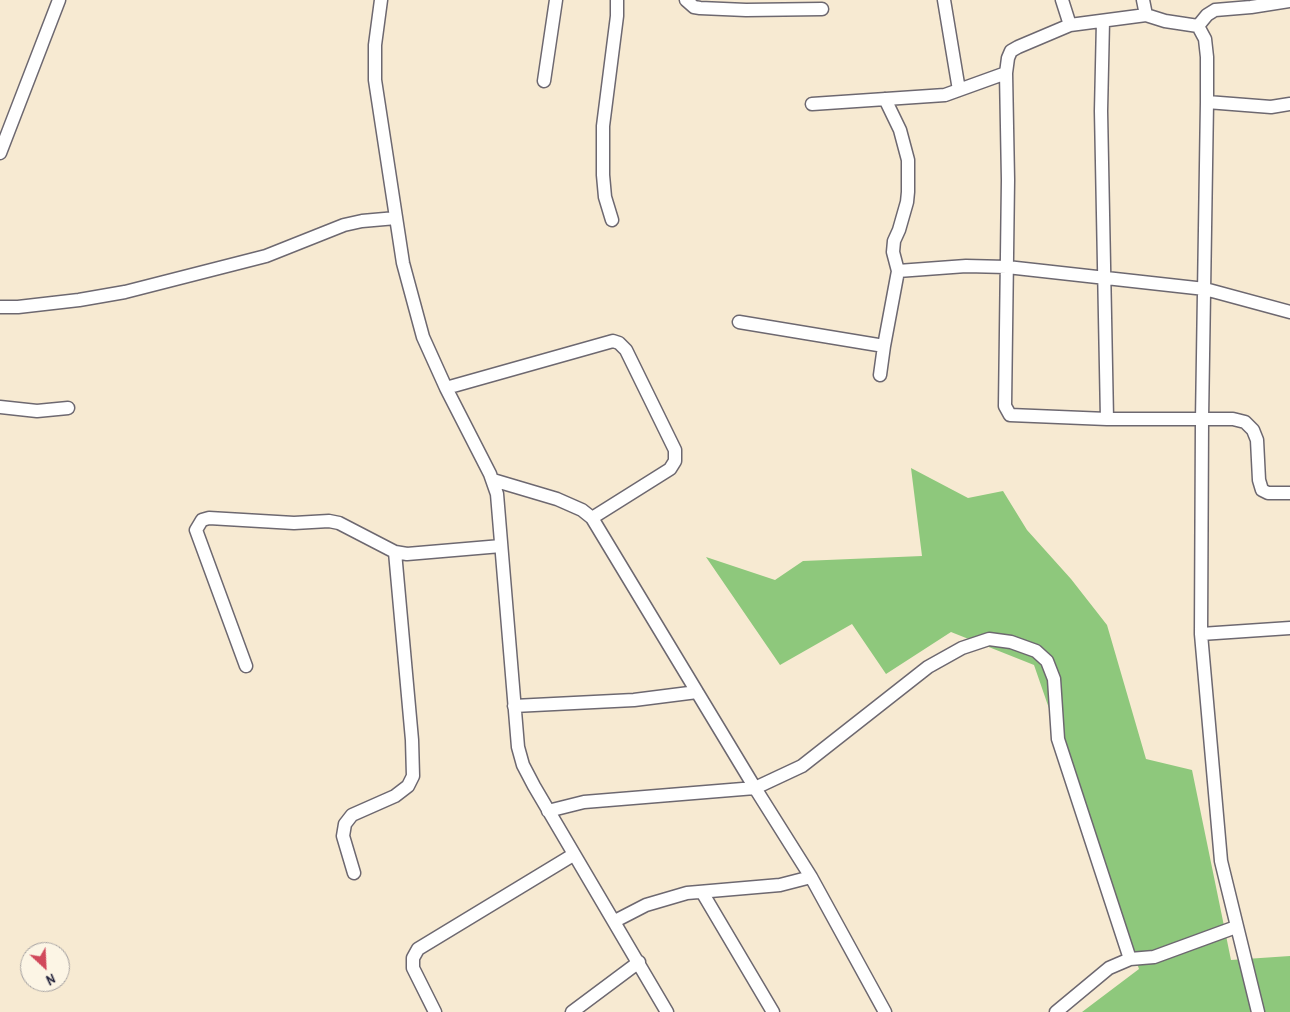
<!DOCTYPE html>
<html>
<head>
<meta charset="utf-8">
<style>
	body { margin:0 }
	#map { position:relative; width:1290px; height:1012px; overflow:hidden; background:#f7ead2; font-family:"Patrick Hand",sans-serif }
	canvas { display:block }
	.north { position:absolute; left:20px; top:942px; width:50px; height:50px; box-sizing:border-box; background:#fcf5e5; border:1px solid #a5a1a1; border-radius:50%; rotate:155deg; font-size:14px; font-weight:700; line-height:20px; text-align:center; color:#22223b }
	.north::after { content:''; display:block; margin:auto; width:18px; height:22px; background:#d1495b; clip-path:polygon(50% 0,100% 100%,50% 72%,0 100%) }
</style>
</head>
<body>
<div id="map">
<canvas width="1290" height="1012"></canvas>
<div class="north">N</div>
</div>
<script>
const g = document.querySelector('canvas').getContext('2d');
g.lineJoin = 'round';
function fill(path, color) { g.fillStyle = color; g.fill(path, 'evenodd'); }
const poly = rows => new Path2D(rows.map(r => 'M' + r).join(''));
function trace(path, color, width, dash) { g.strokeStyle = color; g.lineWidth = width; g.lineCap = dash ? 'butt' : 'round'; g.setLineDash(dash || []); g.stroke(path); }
const green = poly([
	[911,468,968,498,1003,491,1027,530,1071,579,1107,625,1146,759,1192,770,1231,960,1290,956,1290,1012,1082,1012,1139,969,1034,665,951,632,886,674,852,624,780,665,706,557,775,580,803,561,922,556]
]);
const street = poly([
	[381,0,375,45,375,80,403,263,423,337,446,388,490,474,497,494,518,747,523,765,534,786,667,1012],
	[686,0,694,7,700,8,746,10,822,9],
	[944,0,959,90],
	[1062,0,1070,25],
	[1143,0,1146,15,1165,21,1198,26,1205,39,1207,57,1207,102,1202,420,1201,634,1221,861,1258,1012],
	[1146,15,1070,25,1018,47,1011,51,1008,58,1006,73,1008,180,1005,406,1010,415,1107,419,1233,419,1245,422,1253,430,1257,440,1259,480,1262,490,1268,493,1290,493],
	[1103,21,1101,111,1107,419],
	[1198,26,1207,15,1215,10,1251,7,1290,1],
	[544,81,556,0],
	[1207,102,1271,107,1290,104],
	[812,104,945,95,1006,73],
	[0,153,59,0],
	[612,220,605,197,603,175,603,126,617,16,617,0],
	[898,271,966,266,1007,267,1205,289,1290,312],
	[0,307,18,307,79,300,125,292,266,256,344,225,362,221,396,218],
	[739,322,884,346],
	[880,375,884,346,898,271,893,252,894,241,899,230,907,202,908,192,908,160,900,130,885,99],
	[446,388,613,341,619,343,626,350,675,450,675,461,670,469,592,518],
	[0,407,37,411,68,408],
	[493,480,557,499,582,510,592,518,755,788,584,802,548,811],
	[1201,634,1290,628],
	[246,666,196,530,202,520,209,518,294,523,329,521,339,523,395,552,407,554,501,546],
	[514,706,634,700,697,692],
	[354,873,343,836,345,824,352,815,395,796,408,786,413,776,412,740,395,552],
	[702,892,773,1012],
	[615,921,646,905,687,893,780,885,811,877],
	[435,1012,413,968,413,958,418,949,573,855],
	[572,1012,639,962],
	[885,1012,811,877,755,788,802,766,928,667,962,648,989,639,1011,642,1036,651,1047,661,1054,679,1058,739,1130,959],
	[1056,1012,1109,968,1130,959,1154,957,1236,927]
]);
fill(green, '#8ec87c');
trace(street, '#6d6870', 15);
trace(street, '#fff', 12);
</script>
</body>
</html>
